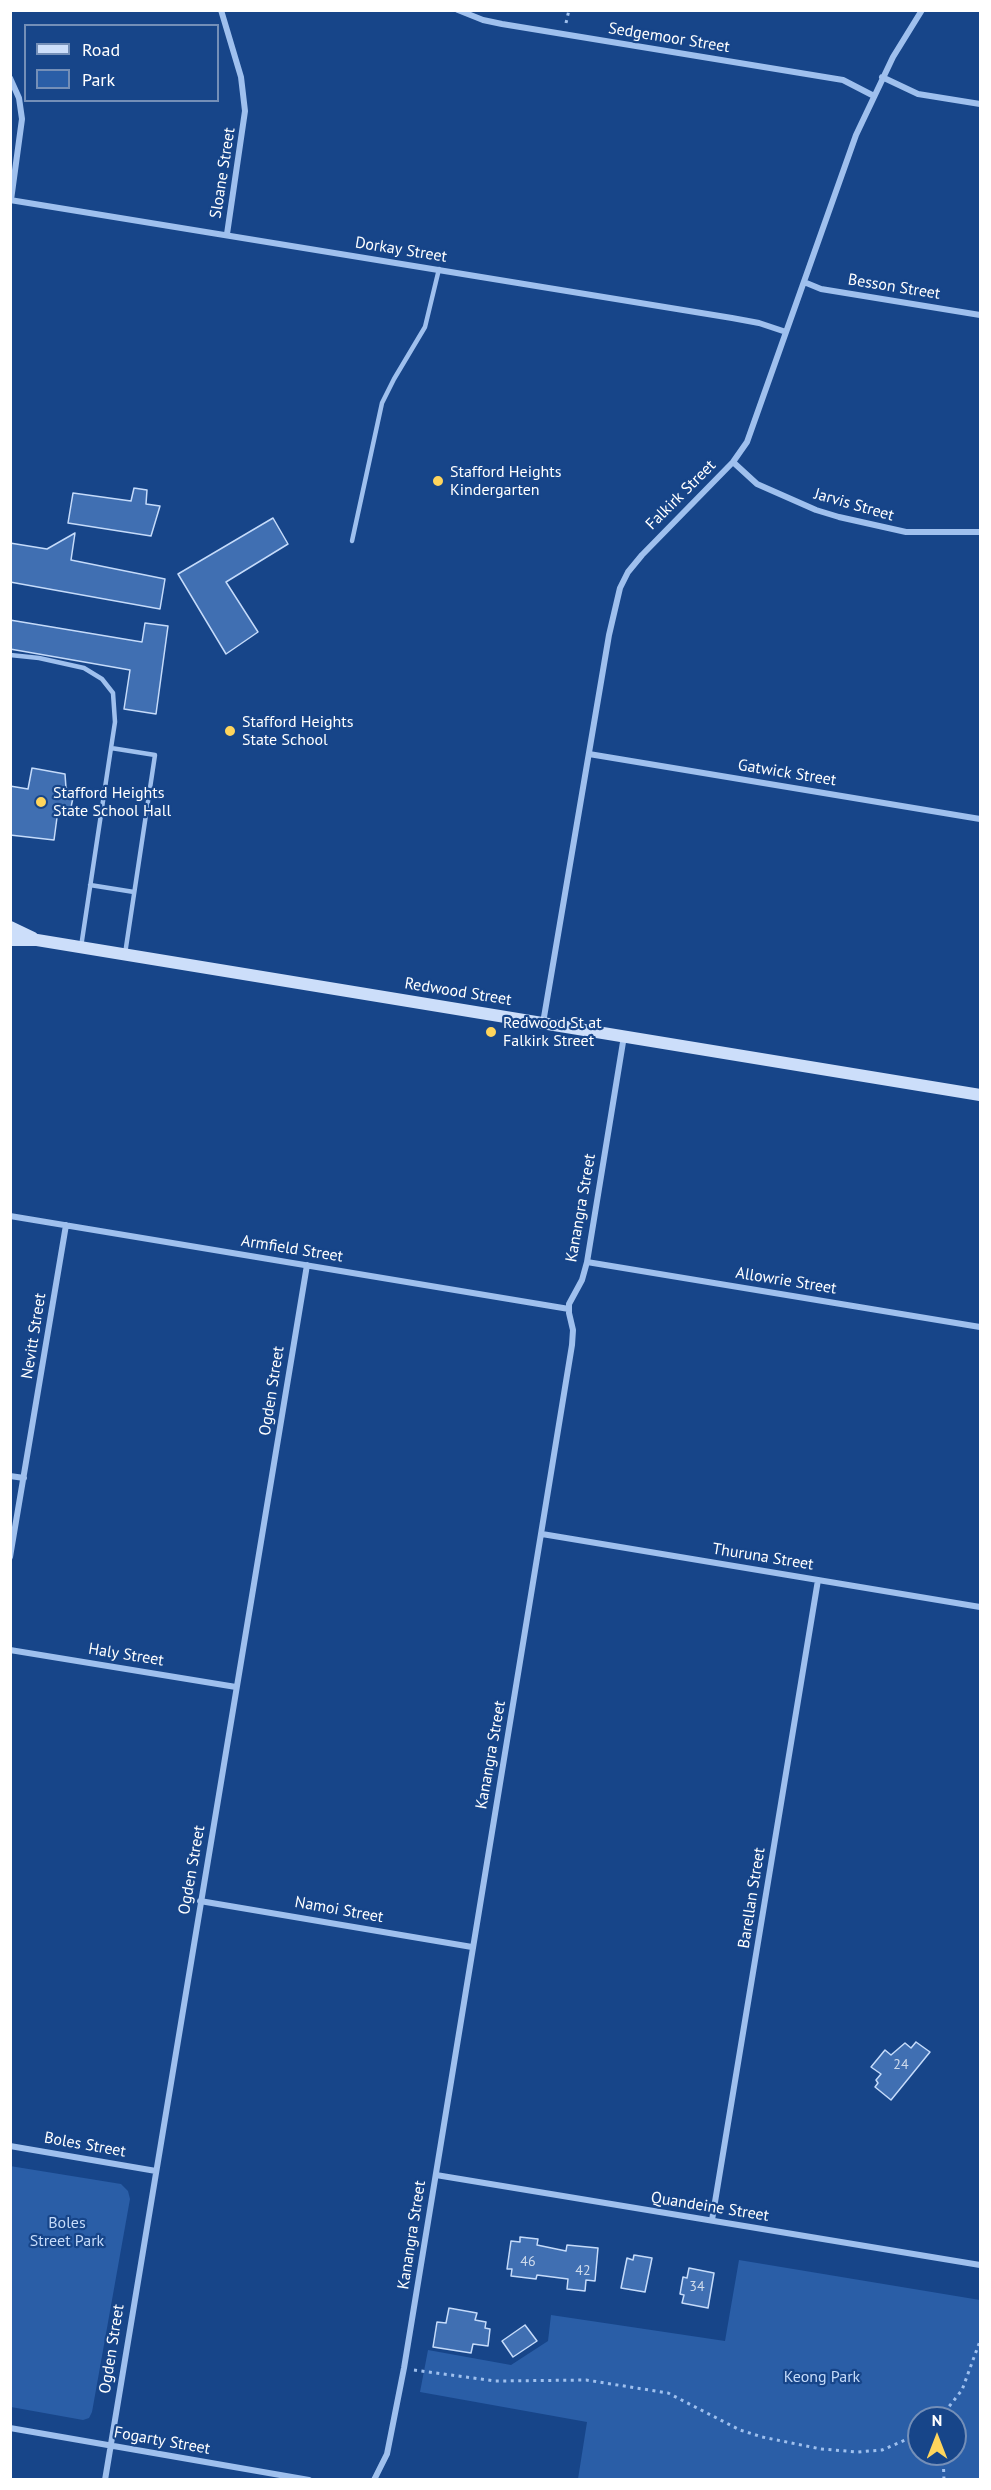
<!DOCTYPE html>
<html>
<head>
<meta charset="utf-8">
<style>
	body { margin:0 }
	#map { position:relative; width:991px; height:2490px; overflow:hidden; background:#174589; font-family:"PT Sans",sans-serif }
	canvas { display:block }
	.frame { position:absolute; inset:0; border:12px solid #fff; pointer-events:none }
	.legend { position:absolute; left:24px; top:24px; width:195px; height:78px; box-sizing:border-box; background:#174589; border:2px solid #748fb8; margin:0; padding:8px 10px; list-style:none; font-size:18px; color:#fff }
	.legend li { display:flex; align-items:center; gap:12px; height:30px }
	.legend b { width:30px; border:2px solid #748fb8 }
	.north { position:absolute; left:907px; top:2406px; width:60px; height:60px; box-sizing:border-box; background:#174589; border:2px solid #748fb8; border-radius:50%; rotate:0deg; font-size:16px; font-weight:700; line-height:24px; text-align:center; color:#fff }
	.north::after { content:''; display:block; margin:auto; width:21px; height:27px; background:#ffd55c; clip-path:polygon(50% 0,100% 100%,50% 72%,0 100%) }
</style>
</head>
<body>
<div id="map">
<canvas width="991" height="2490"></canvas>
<div class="frame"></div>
<ul class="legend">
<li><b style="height:8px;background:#ccdefa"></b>Road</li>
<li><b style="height:16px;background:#2a5ea7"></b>Park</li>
</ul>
<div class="north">N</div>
</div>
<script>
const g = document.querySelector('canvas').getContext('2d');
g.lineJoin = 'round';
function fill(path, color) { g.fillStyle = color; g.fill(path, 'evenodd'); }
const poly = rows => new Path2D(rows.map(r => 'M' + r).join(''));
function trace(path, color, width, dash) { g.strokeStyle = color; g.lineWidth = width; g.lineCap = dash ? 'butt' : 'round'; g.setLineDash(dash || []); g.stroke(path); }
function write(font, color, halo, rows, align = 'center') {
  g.font = font + ' "PT Sans",sans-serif'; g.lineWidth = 4.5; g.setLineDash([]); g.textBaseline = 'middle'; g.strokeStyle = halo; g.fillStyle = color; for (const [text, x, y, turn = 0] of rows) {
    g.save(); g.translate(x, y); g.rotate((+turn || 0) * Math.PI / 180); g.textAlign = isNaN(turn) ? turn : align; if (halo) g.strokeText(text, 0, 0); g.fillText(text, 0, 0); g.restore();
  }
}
const green = poly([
	[10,2166,121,2184,128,2191,130,2199,92,2412,89,2418,83,2420,11,2407],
	[739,2260,980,2300,980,2479,578,2479,587,2422,420,2392,428,2350,511,2365,548,2341,551,2315,725,2341],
	[919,2418,955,2418,955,2454,919,2454]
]);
const building = poly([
	[134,488,147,490,146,504,160,506,151,536,68,523,73,493,131,501,134,488],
	[273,518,288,544,226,582,258,632,226,654,178,574,273,518],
	[75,533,71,560,165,579,160,609,10,582,10,543,47,549,75,533],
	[10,620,142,642,145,623,168,626,156,714,124,709,130,670,10,649,10,620],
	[32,768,65,774,66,788,74,793,70,812,58,810,54,840,10,835,10,786,28,789,32,768],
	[916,2042,930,2052,891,2100,875,2087,878,2083,876,2080,881,2074,871,2067,885,2050,891,2055,905,2043,911,2048,916,2042],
	[520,2237,538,2239,537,2245,566,2251,567,2245,598,2248,595,2281,586,2280,585,2291,567,2289,568,2279,537,2275,536,2279,511,2276,512,2269,507,2269,511,2241,520,2242,520,2237],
	[634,2255,652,2258,645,2292,621,2288,627,2258,633,2260,634,2255],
	[689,2268,714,2273,708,2308,682,2303,684,2295,680,2294,683,2277,687,2278,689,2268],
	[449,2308,477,2313,475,2320,486,2322,485,2328,490,2329,488,2346,473,2344,471,2353,433,2347,437,2322,446,2323,449,2308],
	[525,2325,537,2341,513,2357,502,2341,525,2325]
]);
const path = poly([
	[566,23,569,10],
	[414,2370,495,2381,586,2380,668,2393,740,2430,762,2437,821,2449,858,2452,882,2450,919,2434],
	[940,2418,962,2390,980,2341],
	[943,2454,944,2480]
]);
const lane = poly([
	[352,541,382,403,394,379,425,327,439,269],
	[10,655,39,658,84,668,102,679,113,693,115,722,111,748],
	[90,885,134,892],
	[81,947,111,748,155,755,125,954]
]);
const street = poly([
	[221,10,241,77,245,111,227,234],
	[458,10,483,20,502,24,843,80,874,96],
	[882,77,918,94,980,104],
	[10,78,19,98,22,119,11,200],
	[10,200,732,318,759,323,786,332],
	[804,282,821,289,980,315],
	[733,462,757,484,816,510,839,517,906,532,980,532],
	[589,754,980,819],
	[543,1023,609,635,620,588,628,572,642,555,733,462,747,442,856,135,893,57,922,10],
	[10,1216,569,1309],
	[587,1262,980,1327],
	[10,1476,24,1478],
	[542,1534,980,1607],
	[10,1557,66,1225],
	[10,1650,236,1687],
	[200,1901,472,1947],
	[10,2146,156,2171],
	[436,2175,980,2265],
	[712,2220,818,1580],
	[10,2428,309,2480],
	[105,2480,307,1265],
	[374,2480,387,2454,404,2368,572,1345,573,1330,569,1313,569,1304,582,1280,587,1262,624,1036]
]);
const secondary = poly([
	[10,927,33,938],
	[10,940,37,940,980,1095]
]);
const markers = [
	[438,481,6,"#ffd55c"],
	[230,731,6,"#ffd55c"],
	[41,802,6,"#ffd55c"],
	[491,1032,6,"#ffd55c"]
];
const numberNames = [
	["24",901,2065],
	["46",528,2262],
	["42",583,2271],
	["34",697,2287]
];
const streetNames = [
	["Sedgemoor Street",669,38,9],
	["Sloane Street",223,173,-81],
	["Dorkay Street",401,250,9],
	["Besson Street",894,287,9],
	["Falkirk Street",681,495,-45],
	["Jarvis Street",854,505,16],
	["Gatwick Street",787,773,9],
	["Redwood Street",458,992,9],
	["Kanangra Street",581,1208,-80],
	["Armfield Street",292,1249,9],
	["Allowrie Street",786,1281,9],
	["Nevitt Street",34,1336,-81],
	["Ogden Street",272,1391,-81],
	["Thuruna Street",763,1557,9],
	["Haly Street",126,1655,9],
	["Kanangra Street",491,1755,-80],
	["Ogden Street",192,1870,-80],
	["Barellan Street",752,1898,-81],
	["Namoi Street",339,1910,10],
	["Boles Street",85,2145,10],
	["Quandeine Street",710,2207,9],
	["Kanangra Street",412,2235,-81],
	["Ogden Street",112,2349,-81],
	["Fogarty Street",162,2441,10]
];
const poiNames = [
	["Stafford Heights",450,472],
	["Kindergarten",450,490],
	["Stafford Heights",242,722],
	["State School",242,740],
	["Stafford Heights",53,793],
	["State School Hall",53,811],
	["Redwood St at",503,1023],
	["Falkirk Street",503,1041]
];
const parkNames = [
	["Boles",67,2223],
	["Street Park",67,2241],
	["Keong Park",822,2377]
];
fill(green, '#2a5ea7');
fill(building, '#406fb2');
trace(building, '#c5dbfa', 1.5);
trace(path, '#9fc0ee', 3, [3, 4.5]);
trace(lane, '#9fc0ee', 4.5);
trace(street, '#9fc0ee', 6);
trace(secondary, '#ccdefa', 12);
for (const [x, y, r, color] of markers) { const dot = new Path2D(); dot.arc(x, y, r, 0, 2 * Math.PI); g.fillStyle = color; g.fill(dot); trace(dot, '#174589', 2); }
write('14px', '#cfdbec', null, numberNames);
write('16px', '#fff', '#174589', streetNames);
write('16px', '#fff', '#174589', poiNames, 'left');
write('16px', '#c5dbfa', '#174589', parkNames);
</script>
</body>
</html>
